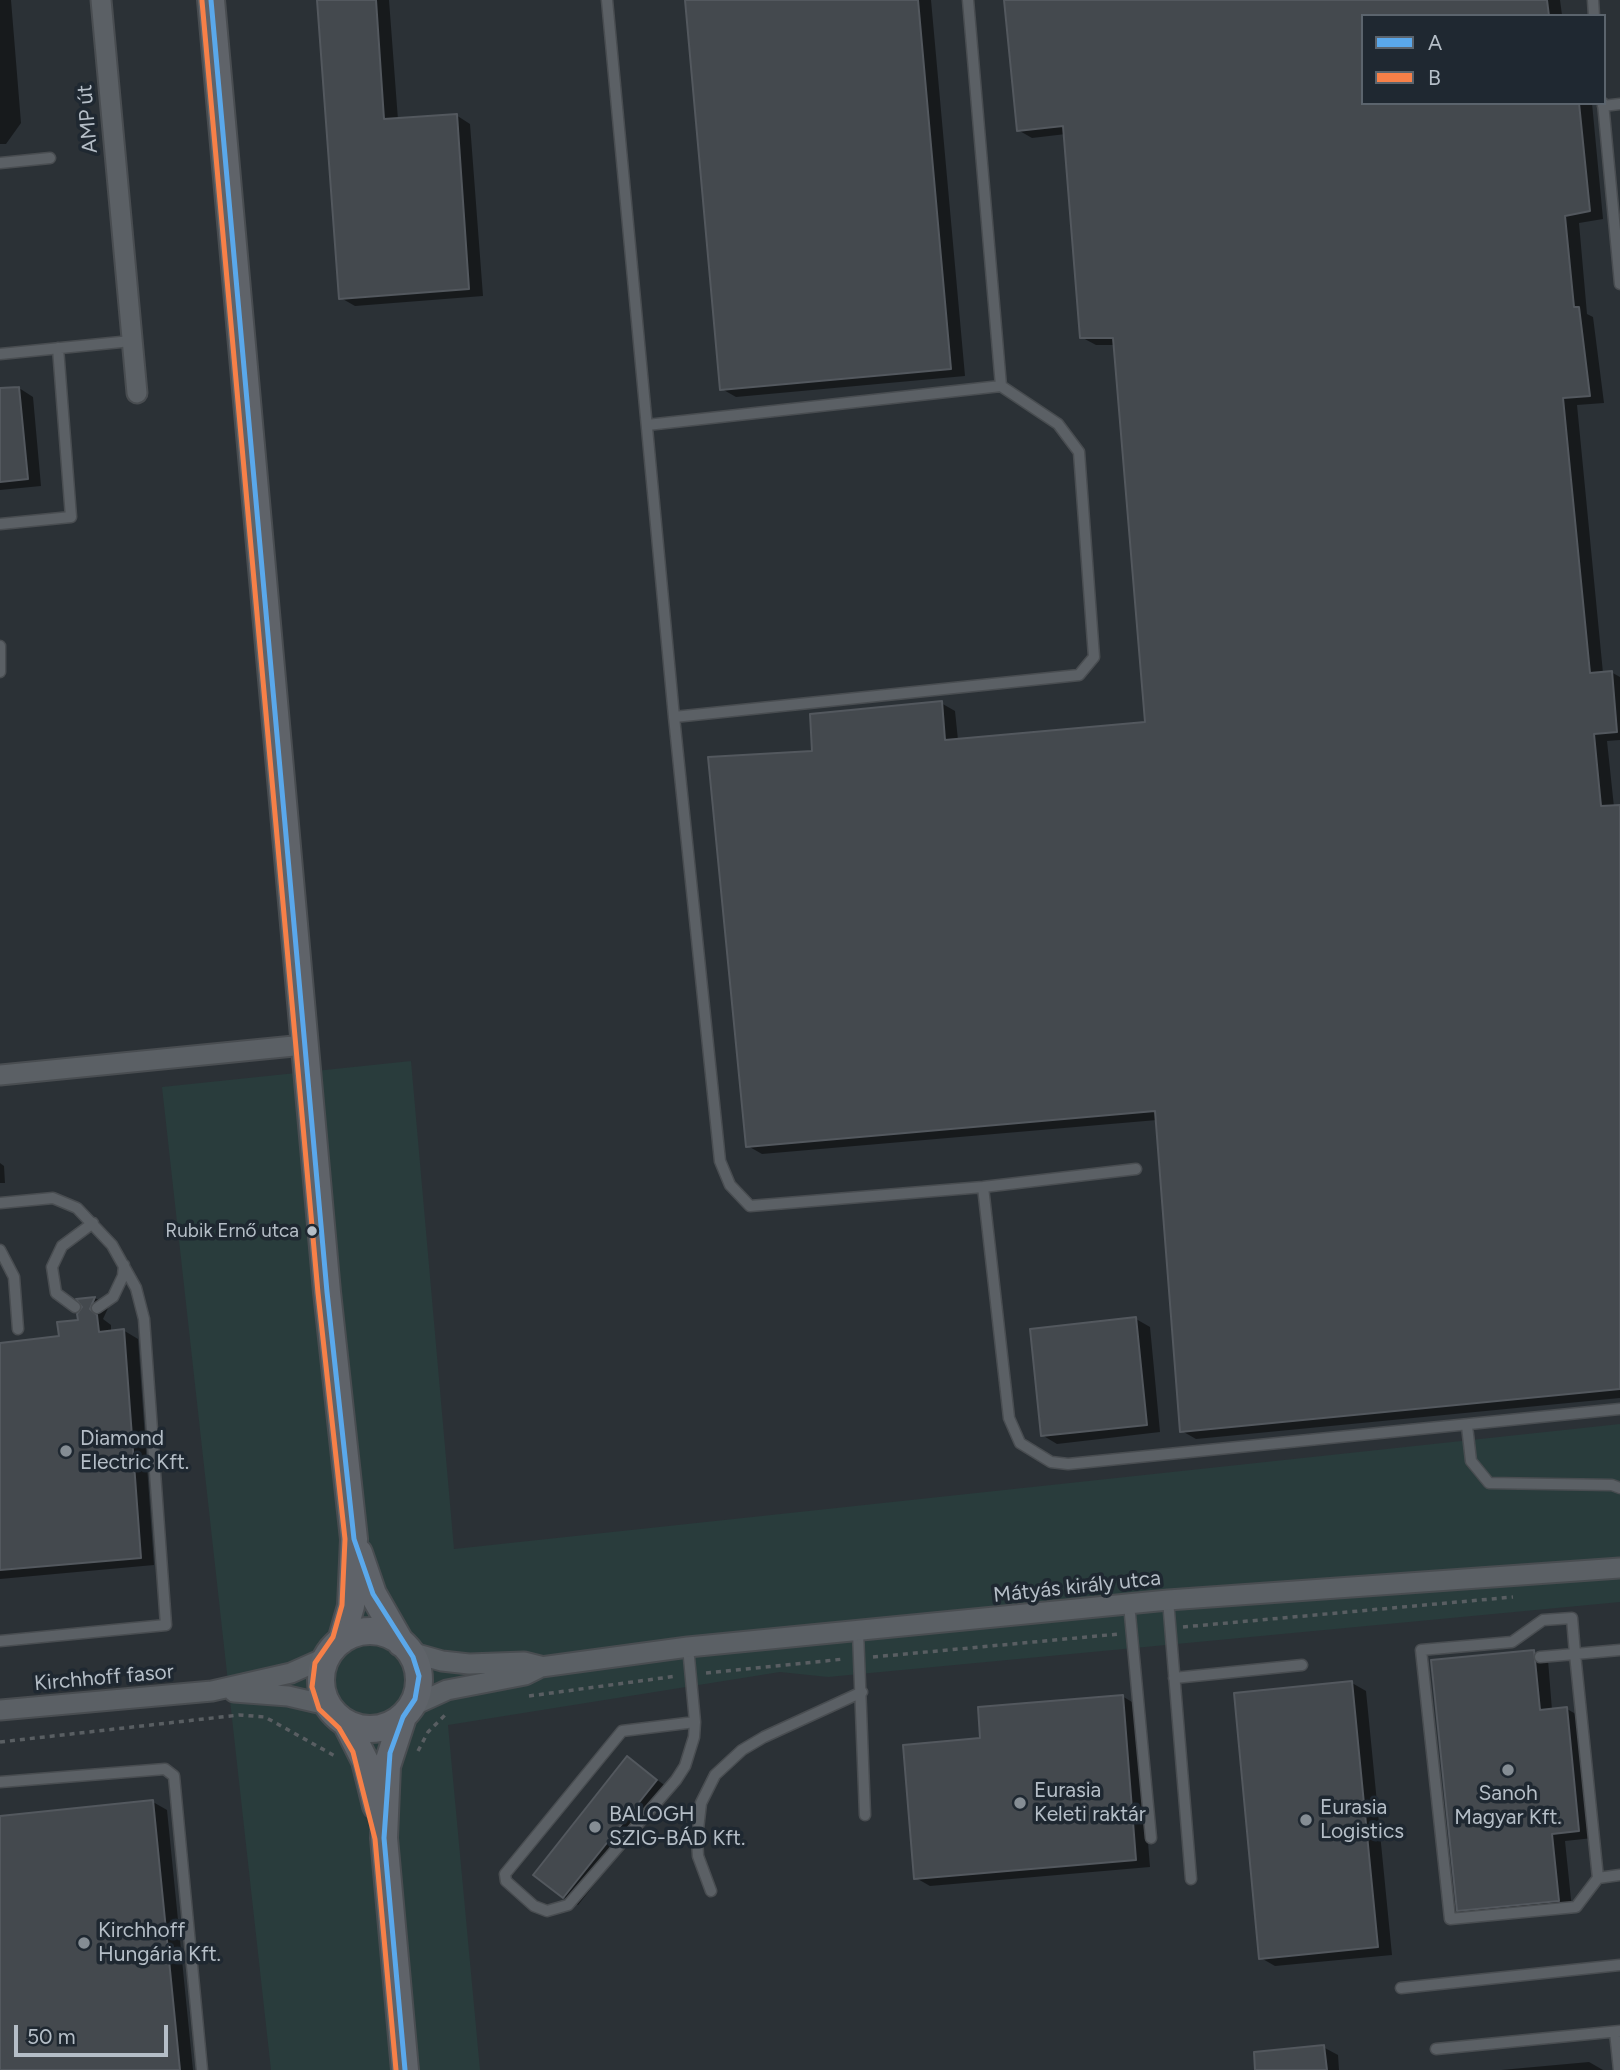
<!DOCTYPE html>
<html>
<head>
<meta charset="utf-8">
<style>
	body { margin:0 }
	#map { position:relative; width:1620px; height:2070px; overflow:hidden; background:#2b3136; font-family:Figtree,sans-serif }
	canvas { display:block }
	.legend { position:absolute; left:1361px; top:14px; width:245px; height:91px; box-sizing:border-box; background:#1f2831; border:2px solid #5b646d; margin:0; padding:9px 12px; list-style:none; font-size:21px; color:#b5bec7 }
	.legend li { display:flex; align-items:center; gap:14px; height:35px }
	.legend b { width:35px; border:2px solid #5b646d }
	.scale { position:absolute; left:14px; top:2025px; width:154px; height:32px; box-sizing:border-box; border:4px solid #b5bec7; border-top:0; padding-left:9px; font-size:21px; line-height:24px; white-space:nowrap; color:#b5bec7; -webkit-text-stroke:5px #1f2831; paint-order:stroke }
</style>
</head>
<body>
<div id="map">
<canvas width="1620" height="2070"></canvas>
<ul class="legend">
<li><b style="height:9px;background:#5aa8eb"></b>A</li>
<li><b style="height:9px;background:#f78048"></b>B</li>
</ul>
<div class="scale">50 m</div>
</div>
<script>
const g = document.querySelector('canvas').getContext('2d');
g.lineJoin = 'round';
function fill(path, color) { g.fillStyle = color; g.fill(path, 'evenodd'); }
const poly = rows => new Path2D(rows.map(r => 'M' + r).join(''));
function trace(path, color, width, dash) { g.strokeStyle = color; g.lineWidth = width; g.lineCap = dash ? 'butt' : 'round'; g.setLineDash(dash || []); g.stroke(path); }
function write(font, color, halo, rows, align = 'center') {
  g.font = font + ' Figtree,sans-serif'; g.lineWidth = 7; g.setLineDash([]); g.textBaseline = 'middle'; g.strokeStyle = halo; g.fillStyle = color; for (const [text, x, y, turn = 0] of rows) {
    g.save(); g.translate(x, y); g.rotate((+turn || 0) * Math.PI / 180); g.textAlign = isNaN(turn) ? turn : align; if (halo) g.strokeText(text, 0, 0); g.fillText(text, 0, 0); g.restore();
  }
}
const green = poly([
	[411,1061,454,1549,1620,1424,1620,1602,828,1677,780,1672,448,1725,480,2070,271,2070,162,1087]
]);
const shadow = poly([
	[0,0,11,0,21,123,6,144,0,144],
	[319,0,389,0,398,120,456,115,470,124,483,296,355,306,341,298],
	[687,0,931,0,965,376,736,397,722,389],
	[1006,0,1560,0,1562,15,1572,16,1363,16,1363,103,1592,103,1603,219,1579,223,1587,314,1593,317,1604,403,1577,405,1603,673,1611,672,1620,677,1620,740,1607,741,1614,807,1620,807,1620,1398,1196,1439,1182,1431,1157,1120,762,1154,748,1146,813,753,941,703,955,711,958,740,1147,724,1116,345,1096,345,1081,337,1066,134,1032,138,1018,130],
	[19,388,33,397,41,486,0,490,0,390],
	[0,1163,4,1166,5,1183,0,1183],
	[95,1298,109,1306,103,1319,111,1325,111,1332,123,1330,138,1339,154,1565,0,1579,0,1345,60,1337,80,1322,85,1307,79,1300],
	[1136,1319,1150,1327,1160,1432,1057,1444,1042,1435],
	[1533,1652,1548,1660,1552,1710,1567,1709,1581,1717,1593,1838,1565,1841,1572,1909,1472,1918,1458,1910],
	[1352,1683,1366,1691,1392,1955,1275,1966,1261,1958],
	[1122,1696,1137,1705,1150,1867,930,1886,916,1878,982,1740],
	[628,1759,670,1789,578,1905,564,1897],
	[153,1802,167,1810,193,2070,0,2070,0,1818],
	[1323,2047,1338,2055,1339,2070,1257,2070],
	[1589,2062,1603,2070,1501,2070]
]);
const building = poly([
	[317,0,376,0,384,119,457,114,469,289,339,299,317,0],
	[685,0,918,0,951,369,720,390,685,0],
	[1004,0,1547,0,1549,16,1363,16,1363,103,1579,103,1590,211,1565,216,1574,307,1579,307,1590,396,1563,398,1590,673,1612,671,1617,732,1594,734,1601,806,1620,805,1620,1389,1180,1432,1155,1111,746,1147,708,757,812,751,810,714,942,701,945,740,1145,722,1113,338,1080,338,1063,126,1017,131,1004,0],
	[19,387,28,479,0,482,0,388,19,387],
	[95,1297,90,1309,97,1315,99,1332,124,1329,141,1558,0,1570,0,1343,59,1336,57,1322,78,1320,77,1314,82,1307,76,1299,95,1297],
	[1136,1317,1147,1425,1041,1436,1030,1329,1136,1317],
	[1534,1650,1540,1710,1567,1707,1579,1831,1552,1834,1559,1901,1457,1911,1431,1660,1534,1650],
	[1352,1681,1378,1947,1259,1959,1234,1693,1352,1681],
	[1123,1695,1136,1860,914,1879,903,1745,980,1738,978,1707,1123,1695],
	[627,1756,657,1780,563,1898,533,1875,627,1756],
	[153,1800,180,2070,0,2070,0,1816,153,1800],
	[1324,2045,1327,2070,1255,2070,1254,2052,1324,2045]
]);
const path = poly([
	[1183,1627,1513,1597],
	[873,1657,1119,1634],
	[706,1673,844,1659],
	[529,1696,677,1676],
	[0,1742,239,1715,265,1717,335,1756],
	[418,1751,428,1732,447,1713]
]);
const service = poly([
	[607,0,674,717,720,1161,730,1185,750,1206,983,1187,1136,1169],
	[968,0,1001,386],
	[1593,0,1594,16],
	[1603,103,1620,284],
	[1603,106,1620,104],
	[0,163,50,158],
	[0,354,131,341],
	[647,425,1001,386,1058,424,1079,452,1094,657,1079,675,674,717],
	[0,524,71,517,58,348],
	[0,646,0,672],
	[983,1187,1009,1418,1020,1443,1051,1462,1068,1464,1620,1409],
	[0,1203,53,1198,77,1208,112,1245,136,1288,144,1319,166,1625,0,1641],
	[0,1250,14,1277,18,1329],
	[75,1307,56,1293,52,1267,62,1246,93,1223],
	[97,1308,113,1297,123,1276,124,1265],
	[1467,1426,1471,1461,1489,1483,1612,1485,1620,1488],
	[1168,1600,1191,1879],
	[1129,1604,1151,1838],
	[858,1632,865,1815],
	[688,1647,695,1722,694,1737,685,1766,676,1780,568,1905,547,1911,534,1906,506,1881,505,1874,622,1731,695,1722],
	[1620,1650,1575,1654,1572,1618,1543,1620,1512,1642,1421,1650,1450,1919,1576,1907,1598,1878,1620,1875],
	[1540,1657,1575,1654,1598,1878],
	[1174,1678,1302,1665],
	[0,1782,165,1769,174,1776,202,2070],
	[711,1891,698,1856,697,1838,701,1803,715,1775,742,1750,764,1737,862,1692],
	[1401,1988,1620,1965],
	[1615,2032,1619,2070],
	[1436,2049,1620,2031]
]);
const minor = poly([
	[101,0,137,393],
	[0,1075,304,1045],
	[410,1652,442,1661,469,1664,524,1662,540,1666],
	[234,1692,288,1696,327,1705],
	[412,1706,447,1690,525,1675,541,1667,688,1647,1168,1600,1620,1568],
	[0,1710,212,1691,291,1673,327,1657]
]);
const secondary = poly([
	[211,0,327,1292,354,1539,351,1606,341,1641],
	[359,1553,373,1594,401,1643],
	'321 1680a49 49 0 1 1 98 0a49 49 0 1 1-98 0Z',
	[403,1717,387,1766,384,1838,405,2070],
	[346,1723,365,1761,376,1806]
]);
const bus1 = poly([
	[211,0,327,1292,354,1539,373,1594,413,1657,419,1676,415,1699,403,1717,390,1753,384,1838,405,2070]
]);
const bus2 = poly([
	[202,1,318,1293,345,1539,342,1605,333,1637,315,1663,312,1687,319,1709,339,1728,353,1752,375,1839,396,2070]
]);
const markers = [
	[312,1231,6,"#b5bec7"],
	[66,1451,7,"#858d94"],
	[1508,1770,7,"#858d94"],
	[1020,1803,7,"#858d94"],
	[1306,1820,7,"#858d94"],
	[595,1827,7,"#858d94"],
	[84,1943,7,"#858d94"]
];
const busNames = [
	["Rubik Ernő utca",299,1231]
];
const streetNames = [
	["AMP út",88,119,-95],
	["Mátyás király utca",1077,1587,-6],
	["Kirchhoff fasor",104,1678,-5]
];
const poiNames = [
	["Diamond",80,1439],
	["Electric Kft.",80,1463],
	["Eurasia",1034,1791],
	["Keleti raktár",1034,1815],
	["Sanoh",1508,1794,"center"],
	["Magyar Kft.",1508,1818,"center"],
	["Eurasia",1320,1808],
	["Logistics",1320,1832],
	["BALOGH",609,1815],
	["SZIG-BÁD Kft.",609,1839],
	["Kirchhoff",98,1931],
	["Hungária Kft.",98,1955]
];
fill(green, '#293c3c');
fill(shadow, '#0007');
fill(building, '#44494e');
trace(building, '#53585e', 2);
trace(service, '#494d51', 13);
trace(minor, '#494d51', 23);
trace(secondary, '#494d51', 30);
trace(path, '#595e62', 3.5, [5, 5]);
trace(service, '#5b6065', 10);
trace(minor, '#5b6065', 19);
trace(secondary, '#5f6369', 26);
trace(bus1, '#5aa8eb', 5);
trace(bus2, '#f78048', 5);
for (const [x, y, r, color] of markers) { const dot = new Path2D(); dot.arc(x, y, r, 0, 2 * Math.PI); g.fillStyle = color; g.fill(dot); trace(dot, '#1f2831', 2.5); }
write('19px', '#b5bec7', '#1f2831', busNames, 'right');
write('21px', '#b5bec7', '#1f2831', streetNames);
write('21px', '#b5bec7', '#1f2831', poiNames, 'left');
</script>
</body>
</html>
